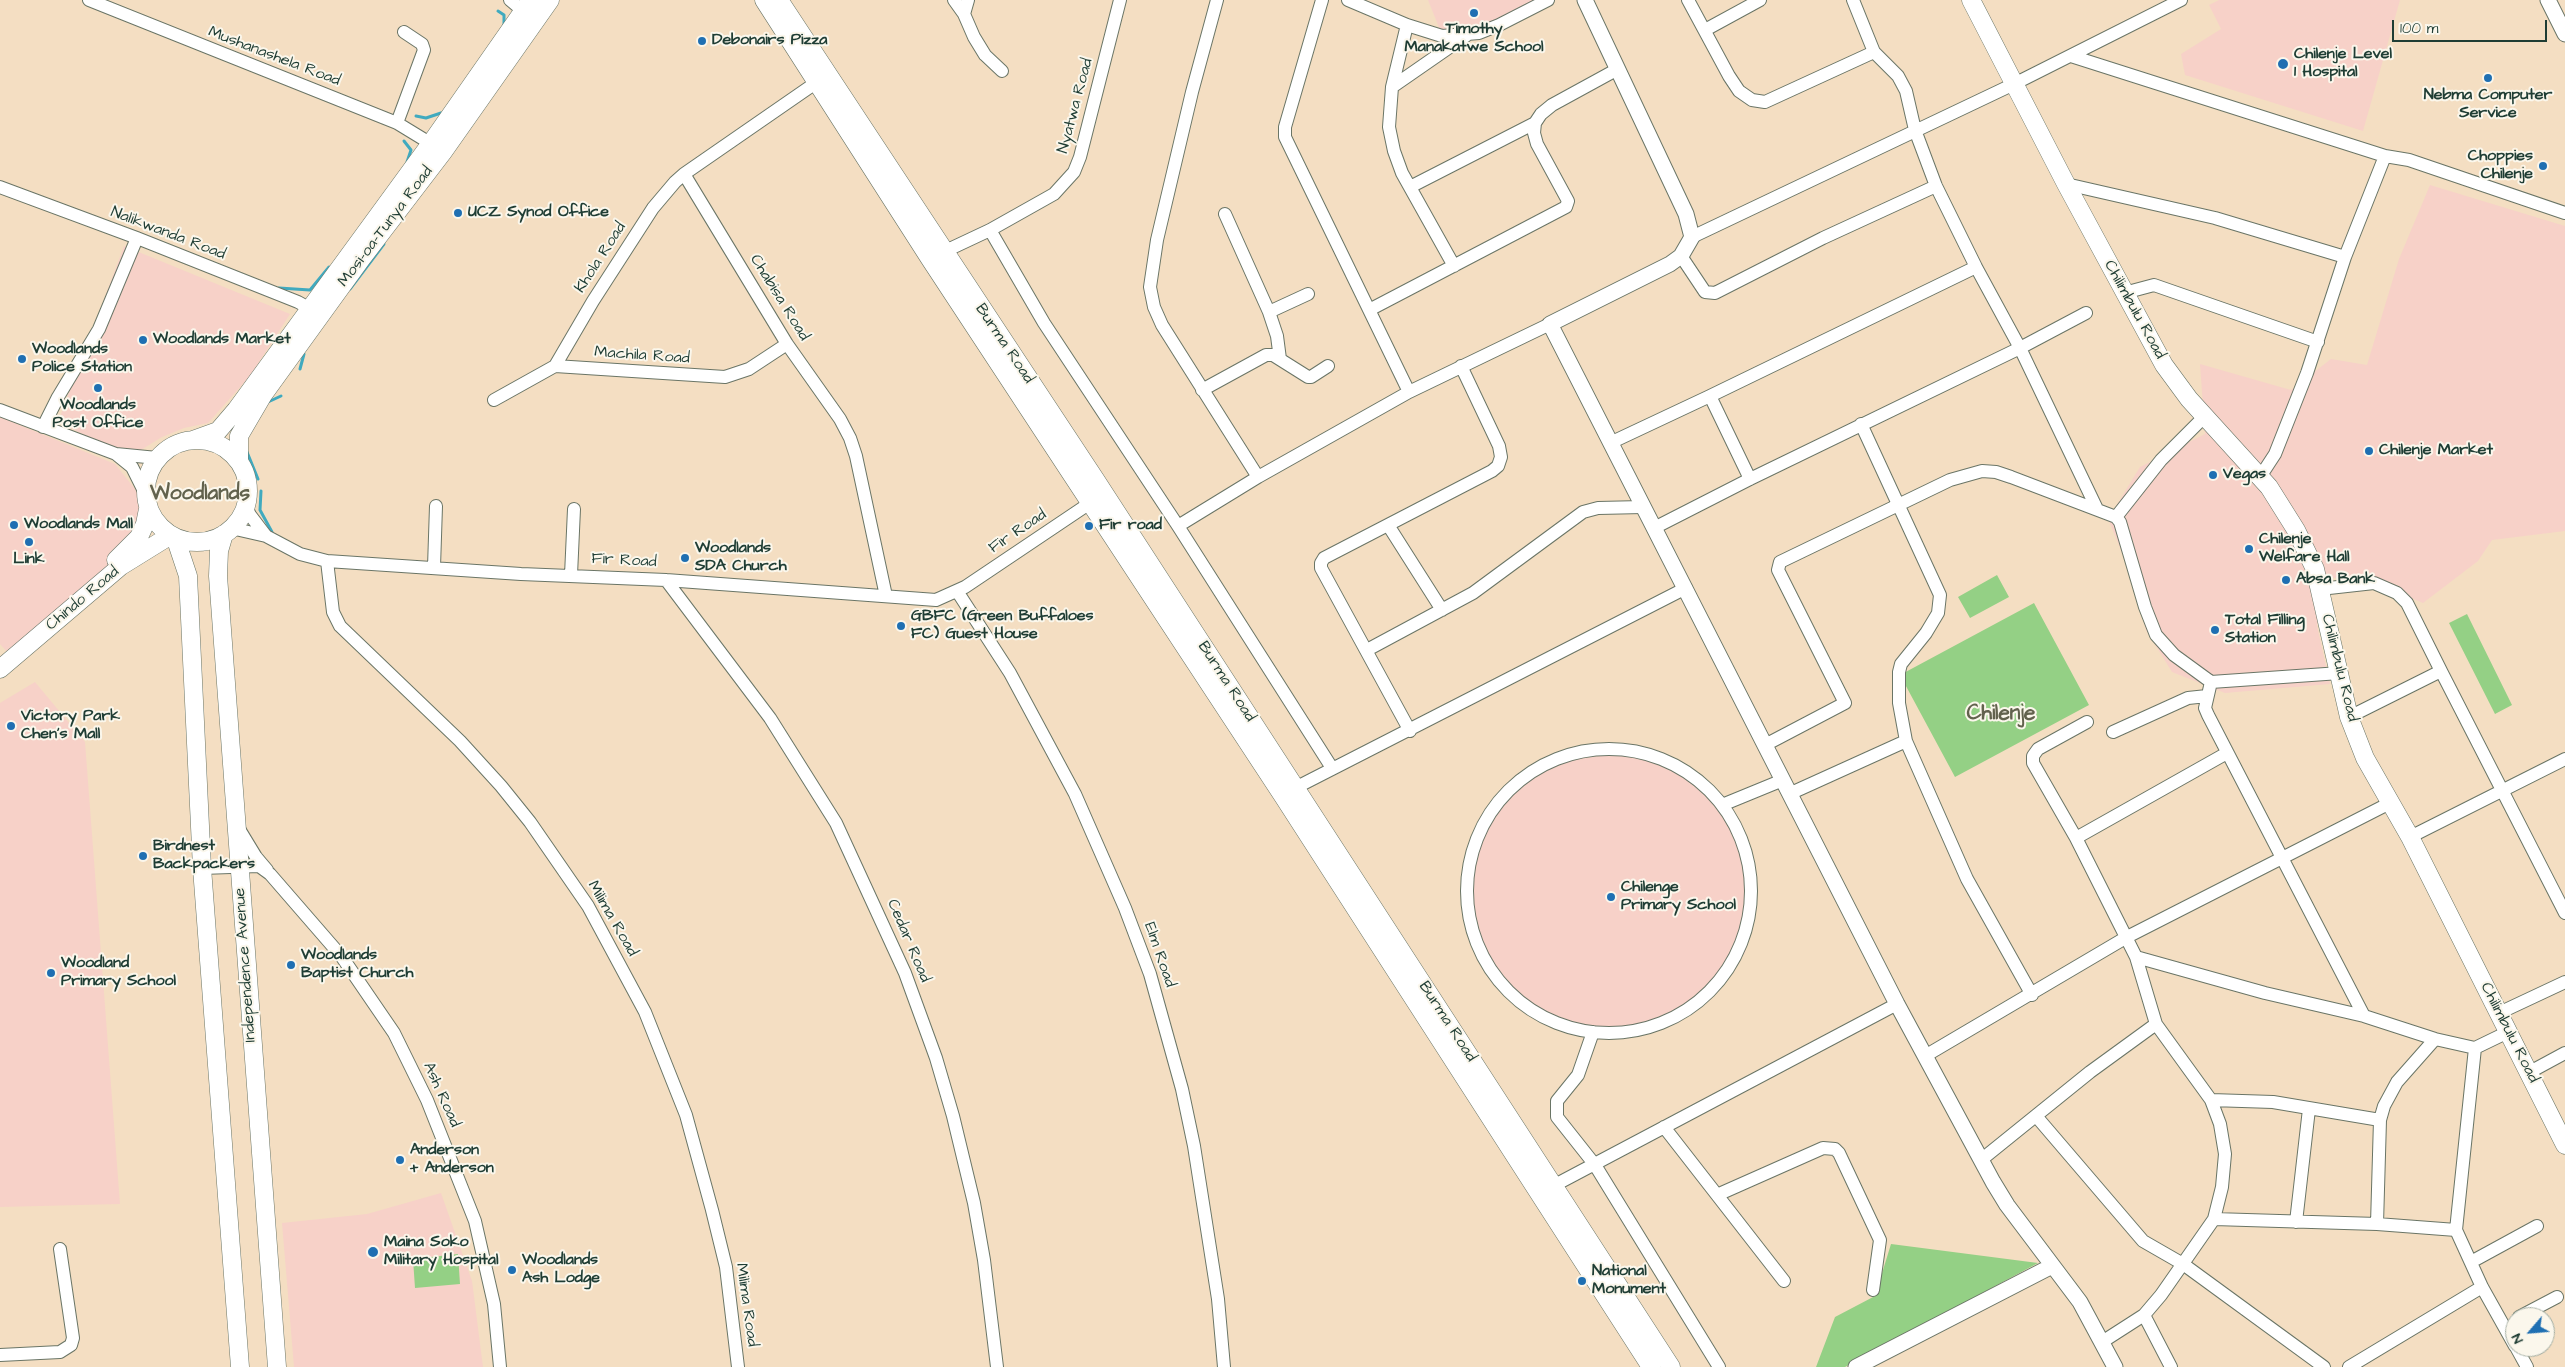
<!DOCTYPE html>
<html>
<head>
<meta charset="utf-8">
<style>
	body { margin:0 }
	#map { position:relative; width:2565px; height:1367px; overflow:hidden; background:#f4dec2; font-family:"Architects Daughter",sans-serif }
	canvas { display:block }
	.north { position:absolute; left:2505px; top:1307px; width:50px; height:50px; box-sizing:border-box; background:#fbf7ec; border:1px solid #a3ada2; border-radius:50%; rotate:243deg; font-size:14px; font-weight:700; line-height:20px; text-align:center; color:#1f3d34 }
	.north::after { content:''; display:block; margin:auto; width:18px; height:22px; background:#1f6fb2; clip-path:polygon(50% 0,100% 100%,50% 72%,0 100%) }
	.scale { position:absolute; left:2392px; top:20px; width:155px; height:22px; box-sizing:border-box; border:2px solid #1f3d34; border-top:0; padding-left:6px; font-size:15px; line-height:18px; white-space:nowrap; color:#1f3d34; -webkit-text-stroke:4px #fbf7ec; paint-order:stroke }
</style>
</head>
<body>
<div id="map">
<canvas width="2565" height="1367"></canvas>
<div class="north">N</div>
<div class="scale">100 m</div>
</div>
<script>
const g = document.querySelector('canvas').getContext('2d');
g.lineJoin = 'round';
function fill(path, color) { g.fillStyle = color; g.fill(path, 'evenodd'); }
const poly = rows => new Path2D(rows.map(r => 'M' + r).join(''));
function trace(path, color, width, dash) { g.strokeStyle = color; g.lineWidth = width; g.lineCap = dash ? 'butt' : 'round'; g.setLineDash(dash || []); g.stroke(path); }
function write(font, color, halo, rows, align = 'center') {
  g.font = font + ' "Architects Daughter",sans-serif'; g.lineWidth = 4; g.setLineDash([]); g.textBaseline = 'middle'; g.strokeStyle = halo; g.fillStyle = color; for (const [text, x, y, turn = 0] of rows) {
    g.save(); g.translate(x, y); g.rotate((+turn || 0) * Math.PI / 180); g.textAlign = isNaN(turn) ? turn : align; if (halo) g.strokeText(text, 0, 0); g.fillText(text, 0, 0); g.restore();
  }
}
const built = poly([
	[1428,0,1542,0,1489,27,1440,30],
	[2219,0,2400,0,2363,131,2185,75,2181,54,2221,29,2209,5],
	[2430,185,2565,226,2565,531,2492,540,2478,561,2423,603,2363,578,2326,578,2317,626,2330,684,2225,693,2172,672,2146,630,2128,567,2108,519,2140,467,2205,434,2200,364,2291,390,2331,359,2367,365,2399,259],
	[124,246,290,314,250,376,208,423,184,428,162,437,136,453,121,453,58,422],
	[0,417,115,464,139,494,143,511,137,541,8,653,0,644],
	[35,682,85,742,120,1204,0,1207,0,703],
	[1624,753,1679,766,1700,781,1719,802,1730,817,1748,854,1755,904,1745,953,1706,996,1672,1020,1632,1035,1593,1037,1555,1025,1528,1010,1496,981,1474,937,1467,891,1467,854,1491,810,1535,775,1574,759],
	[441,1193,472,1281,483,1367,294,1367,282,1223,367,1214]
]);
const green = poly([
	[1997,575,2009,597,1970,618,1958,597],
	[2034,603,2089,705,1955,777,1900,675],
	[2467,614,2512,705,2495,714,2449,623],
	[1891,1244,2038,1263,1845,1367,1816,1367,1835,1317,1875,1296],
	[458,1254,460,1284,415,1288,413,1259]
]);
const stream = poly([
	[498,11,504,15,504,27],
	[416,116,426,118,441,113],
	[404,141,411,150,407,162],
	[279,288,310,290,329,267],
	[350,289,384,244],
	[300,369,304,354],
	[268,402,281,396],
	[247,452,258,479],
	[261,491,260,510,272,532]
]);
const minor = poly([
	[89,0,397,123,438,148],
	[510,0,529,16],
	[954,0,964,14],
	[968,0,964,14,974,37,985,55,1002,71],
	[1217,0,1192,92,1157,240,1150,287,1154,307,1162,325,1258,477],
	[1322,0,1285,127,1285,137,1409,392],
	[1348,0,1407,25,1442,36,1479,33,1499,25,1548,0],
	[1688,0,1729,76,1739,91,1752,100,1765,102,1874,52,1898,76,1906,91,1915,130,1936,186,1976,267,2020,348,2097,509],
	[1853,0,1874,52],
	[1407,25,1392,87,1389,127,1394,151,1402,173,1454,266],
	[1705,30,1760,0],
	[2071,56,2385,156,2409,160,2565,213],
	[1392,87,1467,35],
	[397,123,424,50,422,44,404,32],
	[684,174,787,344,840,419,850,438,856,456,886,596],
	[2066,184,2215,218,2345,257],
	[0,187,137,238,298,302,316,312],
	[1410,187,1535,123],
	[1225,214,1269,312,1277,336,1280,359],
	[990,230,1044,323,1178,526,1332,768],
	[1692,237,2014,84,2181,0],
	[939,254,990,230,1054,194,1074,172,1080,157,1120,0],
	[1681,256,1705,292,1715,293,1823,238,1936,186],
	[2124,293,2154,285,2318,342],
	[1371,309,1566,207,1568,201,1537,144,1534,133,1535,123,1541,114,1552,105,1616,70],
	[1269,312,1308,294],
	[555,366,593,301,653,208,675,182,684,174,817,82],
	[1202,390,1266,355,1273,355,1308,377,1311,377,1328,366],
	[1710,396,1976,267],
	[494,400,555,366,725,377,749,369,787,344],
	[0,410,116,454,157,458],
	[1861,424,1940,595,1938,613,1926,633,1901,664,1899,672,1899,703,1906,741,1967,879,2032,995],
	[43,427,58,397,99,329,137,238],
	[1610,443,1710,396,1750,479],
	[116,454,132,467,145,493],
	[2260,477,2275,454,2307,373,2345,257,2385,156],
	[245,505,250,515,266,536],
	[2116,517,2161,460,2205,416],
	[1388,525,1442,610],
	[1178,526,1258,477,1409,392,1550,324],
	[231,528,266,536,300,554,327,561,521,574,666,580,936,600,965,587,1096,499],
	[1654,528,1750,479,2020,348,2086,313],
	[327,561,333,612,340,626,460,741,501,786,530,822,588,906,645,1012,686,1115,712,1210,726,1267,738,1367],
	[434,567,436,506],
	[571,575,574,509],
	[666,580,770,718,836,823,905,973,936,1058,953,1116,974,1203,984,1260,997,1367],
	[2320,589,2374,583,2397,593,2407,603,2441,671],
	[957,591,1010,673,1075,794,1125,908,1150,974,1182,1089,1194,1146,1218,1299,1224,1367],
	[1367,650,1473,593,1583,512,1598,508,1643,507],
	[2211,682,2205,708,2208,715,2364,1016],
	[2349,717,2441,671,2565,913],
	[2087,722,2038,749,2033,756,2033,763,2076,838,2136,957,2265,993,2364,1016,2435,1039,2475,1048,2508,1032],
	[1410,731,1321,568,1321,563,1324,558,1492,471,1498,466,1501,457,1499,446,1461,366],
	[2113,732,2188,698,2207,696],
	[1765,745,1845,703,1778,570,1780,562,1950,480,1982,471,1996,472,2011,477,2116,517,2120,522,2145,607,2156,635,2174,655,2211,682,2340,673],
	'1467 891a142 142 0 1 1 284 0a142 142 0 1 1-284 0Z',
	[1295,788,1686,588],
	[1789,794,1906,741],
	[1722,805,1783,780],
	[239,829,256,857,267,870],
	[2410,837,2565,759],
	[2076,838,2227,753],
	[202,868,259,866,270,874,342,957,394,1033,427,1100,475,1221,494,1304,500,1367],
	[2499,1013,2565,982],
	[1593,1032,1578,1075,1557,1101,1557,1117,1595,1165,1719,1367],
	[2475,1048,2456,1230,2482,1287,2515,1346],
	[1925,1056,2127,937,2390,803],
	[2528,1073,2565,1053],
	[2211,1100,2273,1102,2380,1120],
	[2036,1116,2143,1241,2183,1264,2324,1367],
	[1664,1127,1784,1281],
	[1981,1160,2090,1072,2156,1024,2136,957],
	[1553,1186,1897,1004],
	[1717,1195,1823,1148,1835,1149,1839,1153,1880,1240,1873,1290],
	[2214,1219,2377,1224,2456,1230],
	[2296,1222,2309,1109],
	[2377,1224,2380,1120,2384,1106,2397,1082,2435,1039],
	[2471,1262,2537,1226],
	[2144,1315,2171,1367],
	[2519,1317,2557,1297],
	[2102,1342,2144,1315,2161,1295,2214,1219,2222,1187,2225,1154,2220,1124,2211,1100,2156,1024],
	[2516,1347,2527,1367],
	[0,1355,60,1352,71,1345,73,1338,60,1249],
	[2349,1367,2482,1287]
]);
const tertiary = poly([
	[1585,0,1686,214,1692,237,1681,256,1670,264,1550,324,1897,1004,1993,1182,2007,1205,2080,1302,2115,1367],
	[2548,0,2565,34],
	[1856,1367,2052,1266]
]);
const secondary = poly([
	[764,0,930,259,1283,796,1651,1367],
	[779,0,1095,479,1671,1367],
	[1971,0,2066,184,2164,365,2189,399,2269,487,2296,530,2315,569,2349,717,2365,758,2410,837,2565,1145],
	'146 491a51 51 0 1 1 102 0a51 51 0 1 1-102 0Z',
	[193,440,218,431,236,410,431,143,531,0],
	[239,461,239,436,263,395,362,258,443,152,550,0],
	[224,534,219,551,218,576,277,1367],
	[175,537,188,576,202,868,240,1367],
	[116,560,139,537,145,524,148,509],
	[0,669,121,566,171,535]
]);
const markers = [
	[1474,13,5,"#1f6fb2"],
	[702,41,5,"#1f6fb2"],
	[2283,64,6,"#1f6fb2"],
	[2488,78,5,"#1f6fb2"],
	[2543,166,5,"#1f6fb2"],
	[458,213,5,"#1f6fb2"],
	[143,340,5,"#1f6fb2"],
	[22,359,5,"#1f6fb2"],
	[98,388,5,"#1f6fb2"],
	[2369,451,5,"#1f6fb2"],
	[2213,475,5,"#1f6fb2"],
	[14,525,5,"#1f6fb2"],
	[1089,526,5,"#1f6fb2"],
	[29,542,5,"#1f6fb2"],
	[2249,549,5,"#1f6fb2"],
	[685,558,5,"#1f6fb2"],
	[2286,580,5,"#1f6fb2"],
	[901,626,5,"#1f6fb2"],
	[2215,630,5,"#1f6fb2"],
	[11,726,5,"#1f6fb2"],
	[143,856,5,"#1f6fb2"],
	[1611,897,5,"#1f6fb2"],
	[291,965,5,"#1f6fb2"],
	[51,973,5,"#1f6fb2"],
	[400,1160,5,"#1f6fb2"],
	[373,1252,6,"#1f6fb2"],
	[512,1270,5,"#1f6fb2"],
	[1582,1281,5,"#1f6fb2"]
];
const poiNames = [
	["Timothy",1474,30,"center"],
	["Manakatwe School",1474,48,"center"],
	["Debonairs Pizza",712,41],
	["Chilenje Level",2294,55],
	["1 Hospital",2294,73],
	["Nebma Computer",2488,96,"center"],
	["Service",2488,114,"center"],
	["Choppies",2533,157,"right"],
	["Chilenje",2533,175,"right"],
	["UCZ Synod Office",468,213],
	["Woodlands Market",153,340],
	["Woodlands",32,350],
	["Police Station",32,368],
	["Woodlands",98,406,"center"],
	["Post Office",98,424,"center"],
	["Chilenje Market",2379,451],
	["Vegas",2223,475],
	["Woodlands Mall",24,525],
	["Fir road",1099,526],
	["Chilenje",2259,540],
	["Welfare Hall",2259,558],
	["Woodlands",695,549],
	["SDA Church",695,567],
	["Link",29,560,"center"],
	["Absa Bank",2296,580],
	["GBFC (Green Buffaloes",911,617],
	["FC) Guest House",911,635],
	["Total Filling",2225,621],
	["Station",2225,639],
	["Victory Park",21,717],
	["Chen's Mall",21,735],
	["Birdnest",153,847],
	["Backpackers",153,865],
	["Chilenge",1621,888],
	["Primary School",1621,906],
	["Woodlands",301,956],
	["Baptist Church",301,974],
	["Woodland",61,964],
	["Primary School",61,982],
	["Anderson",410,1151],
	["+ Anderson",410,1169],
	["Maina Soko",384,1243],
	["Military Hospital",384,1261],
	["Woodlands",522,1261],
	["Ash Lodge",522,1279],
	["National",1592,1272],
	["Monument",1592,1290]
];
const streetNames = [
	["Mushanashela Road",274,57,21],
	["Nyatwa Road",1076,106,-75],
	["Mosi-oa-Tunya Road",386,227,-53],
	["Nalikwanda Road",168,234,21],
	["Khola Road",601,258,-57],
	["Chabisa Road",779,298,58],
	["Chilimbulu Road",2134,310,61],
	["Burma Road",1004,344,56],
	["Machila Road",642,356,4],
	["Fir Road",1018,532,-34],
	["Fir Road",624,561,3],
	["Chindo Road",83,599,-40],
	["Chilimbulu Road",2339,668,76],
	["Burma Road",1226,682,57],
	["Milima Road",612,919,60],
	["Cedar Road",908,941,67],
	["Elm Road",1159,955,71],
	["Independence Avenue",246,965,-94],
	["Burma Road",1447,1022,57],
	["Chilimbulu Road",2509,1033,63],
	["Ash Road",441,1095,66],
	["Milima Road",746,1305,82]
];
const districtNames = [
	["Woodlands",200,495],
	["Chilenje",2001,715]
];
fill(built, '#f7d1c8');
fill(green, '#94d085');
trace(stream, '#40aabf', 3);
trace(minor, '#6a7566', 14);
trace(tertiary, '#6a7566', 17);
trace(secondary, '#6a7566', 19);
trace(minor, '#fff', 12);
trace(tertiary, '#fff', 15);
trace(secondary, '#fff', 18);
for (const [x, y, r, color] of markers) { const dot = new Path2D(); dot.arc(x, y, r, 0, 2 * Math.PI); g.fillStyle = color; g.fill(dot); trace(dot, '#fbf7ec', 2); }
write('bold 16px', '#1f3d34', '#fbf7ec', poiNames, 'left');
write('16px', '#1f3d34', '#fbf7ec', streetNames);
write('bold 21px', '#62624d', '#fbf7ec', districtNames);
</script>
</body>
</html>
